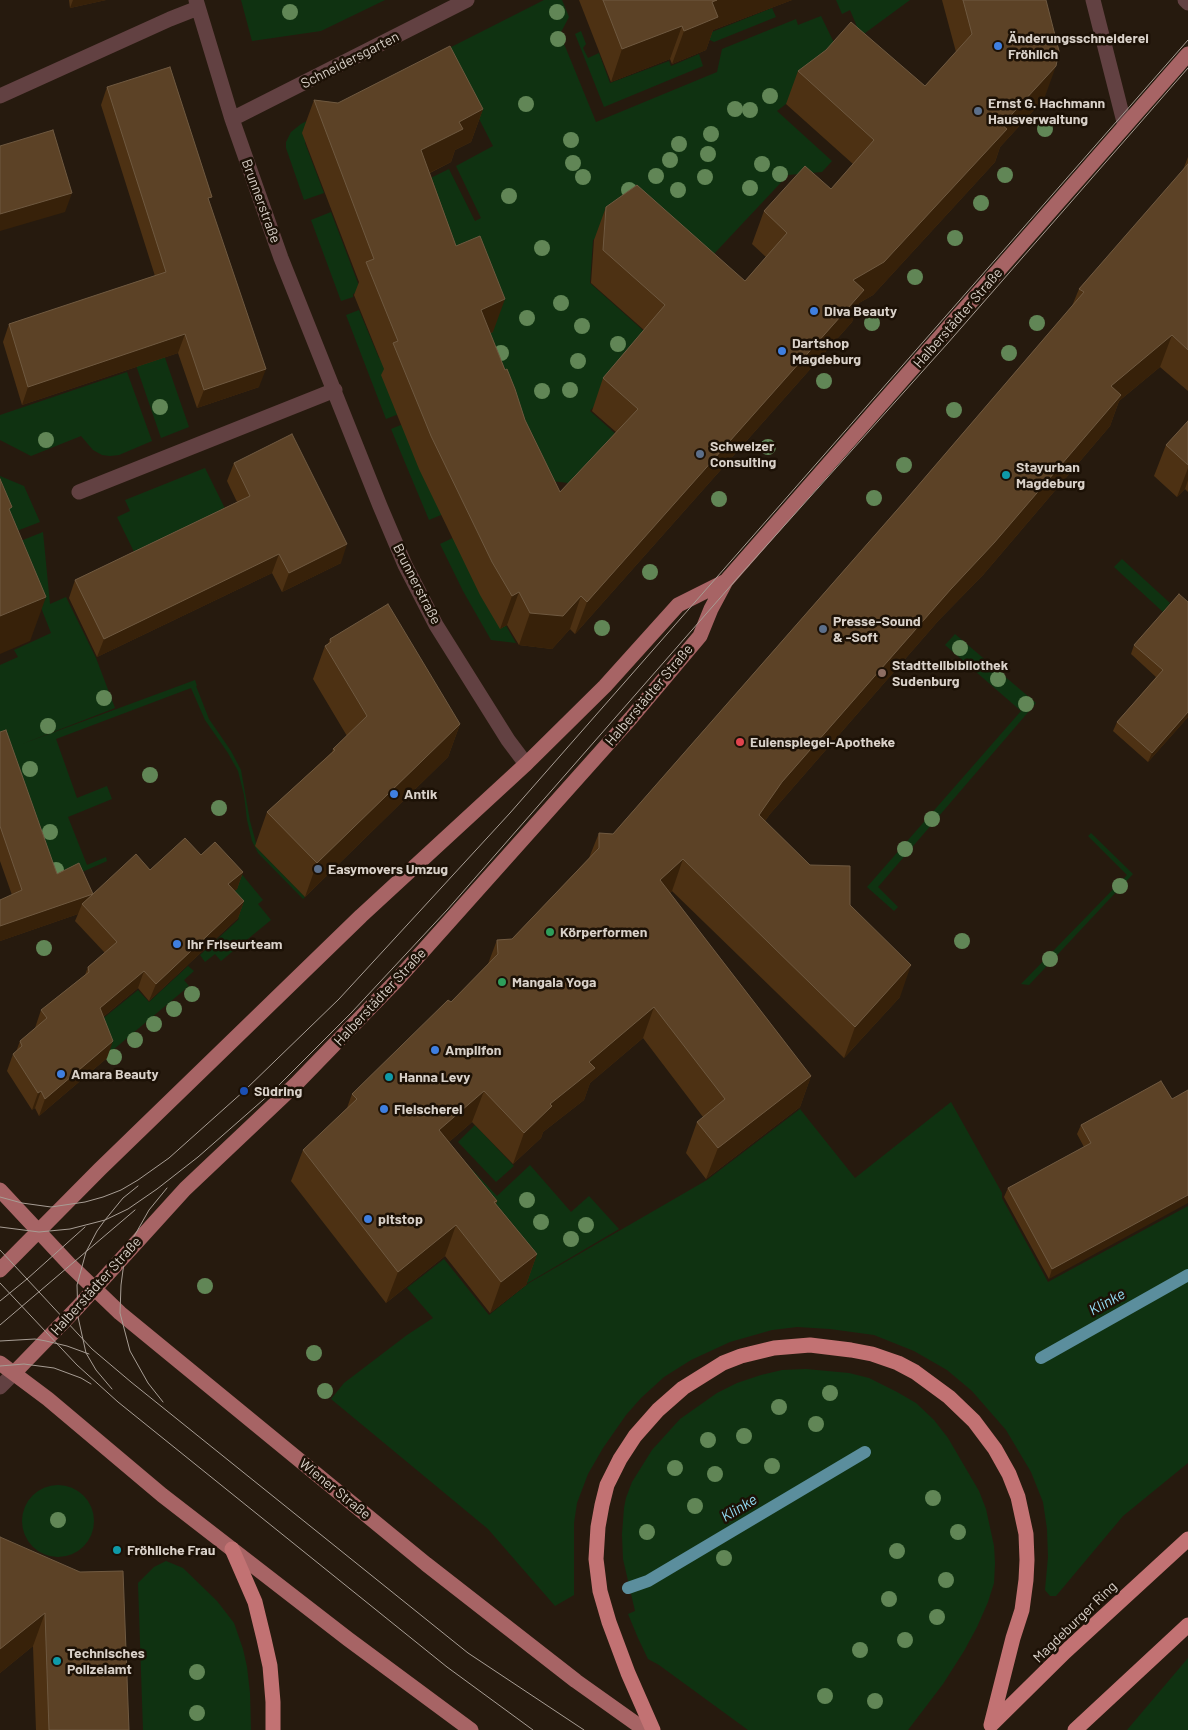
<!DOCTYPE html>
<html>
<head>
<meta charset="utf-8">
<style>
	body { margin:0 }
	canvas { display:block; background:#261a0e }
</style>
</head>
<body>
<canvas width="1188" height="1730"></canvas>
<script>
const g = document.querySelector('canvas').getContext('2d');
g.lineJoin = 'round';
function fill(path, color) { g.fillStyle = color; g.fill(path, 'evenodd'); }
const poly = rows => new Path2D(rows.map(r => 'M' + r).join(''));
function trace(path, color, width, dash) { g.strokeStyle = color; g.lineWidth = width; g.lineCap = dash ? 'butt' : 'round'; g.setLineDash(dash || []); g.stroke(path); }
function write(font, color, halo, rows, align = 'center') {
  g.font = font + ' Barlow,sans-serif'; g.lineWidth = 5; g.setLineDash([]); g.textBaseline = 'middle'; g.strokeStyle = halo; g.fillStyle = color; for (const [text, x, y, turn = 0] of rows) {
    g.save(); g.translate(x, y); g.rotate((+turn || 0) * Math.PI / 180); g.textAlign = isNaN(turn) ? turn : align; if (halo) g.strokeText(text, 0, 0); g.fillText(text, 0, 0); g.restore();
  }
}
const green = poly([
	[241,0,385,0,321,31,252,41],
	[544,0,562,0,569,17,560,34,596,122,717,72,722,49,796,19,798,25,821,16,839,53,814,82,777,111,832,161,822,172,788,175,712,256,625,217,593,240,590,283,683,366,615,383,590,411,628,445,585,485,526,478,406,190,449,169,475,221,481,218,456,166,493,146,475,111,392,77],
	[836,0,910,0,861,36,850,10,842,14],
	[772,8,776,17,714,42,702,36],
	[581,31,586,44,583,48,588,58,599,53,610,83,669,61,671,66,699,54,703,66,604,107,575,34],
	[375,86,306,141,305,143,324,193,304,200,286,148,286,142,291,132,301,124],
	[331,212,361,291,353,294,353,297,341,301,311,220],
	[145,300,189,427,161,438,117,310],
	[359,310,379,358,382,357,404,412,386,419,346,315],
	[127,372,152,441,119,455,110,456,102,455,93,450,81,436,31,456,0,440,0,415],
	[408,422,448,512,429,520,391,429],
	[205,468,240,539,139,562,117,517,130,511,125,500],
	[0,476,24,486,40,522,1,537],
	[43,532,50,604,66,597,96,658,115,708,22,744,195,680,197,686,196,686,209,719,231,751,241,770,250,821,256,843,260,851,305,897,303,899,258,853,252,841,247,820,244,795,238,771,228,753,205,720,191,688,56,739,77,798,107,786,112,799,68,817,87,865,106,857,107,861,71,877,51,890,0,744,0,665,18,657,14,650,51,633,40,605,33,607,8,546],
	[459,535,478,577,516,643,491,640,463,591,440,544],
	[1122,559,1170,603,1163,612,1114,567],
	[955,634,1036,703,878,887,898,907,894,911,867,887,1021,711,945,645],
	[1091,833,1133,874,1029,985,1021,984,1127,875,1088,836],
	[221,849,263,900,258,904,271,920,221,961,215,954,205,962,200,955,239,919,224,901,238,888,210,858],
	[188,966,194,971,184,980,189,986,107,1055,95,1025,138,990,149,1002],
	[951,1102,1002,1193,1002,1198,1048,1282,1188,1206,1188,1463,1123,1516,1056,1596,1050,1596,1045,1590,1048,1557,1047,1529,1043,1502,1031,1472,1006,1430,972,1391,947,1370,914,1351,874,1335,830,1329,797,1327,772,1330,730,1342,691,1360,664,1377,641,1398,626,1415,603,1448,588,1474,577,1503,574,1523,574,1595,555,1606,488,1529,331,1399,344,1383,407,1335,433,1318,407,1288,444,1259,489,1315,529,1283,707,1180,800,1109,855,1178],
	[475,1125,514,1166,496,1182,458,1142],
	[448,1144,497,1196,530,1165,571,1212,589,1196,619,1229,526,1284],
	[806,1369,849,1373,869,1378,897,1392,916,1403,934,1420,948,1438,979,1491,986,1509,994,1546,995,1563,994,1583,988,1602,977,1627,964,1651,943,1684,908,1730,748,1730,659,1665,648,1659,638,1638,628,1614,635,1611,623,1559,622,1534,624,1508,626,1498,632,1482,652,1450,680,1419,717,1393,737,1383,761,1375,782,1370],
	'22 1521a36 36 0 1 1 72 0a36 36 0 1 1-72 0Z',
	[166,1561,183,1568,217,1601,234,1623,243,1649,247,1667,250,1693,251,1730,143,1730,138,1583,154,1567],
	[1188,1658,1188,1730,1127,1730]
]);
const stream = poly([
	[1041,1358,1188,1275],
	[628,1588,648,1581,865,1452]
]);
const minor = poly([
	[196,0,232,119,281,258,380,506,405,565,436,625,508,740,526,764],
	[1093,0,1125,126],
	[1185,0,1188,3],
	[0,96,170,19,198,8],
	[232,119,467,0],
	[79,492,335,390],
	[0,1387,14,1373]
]);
const major = poly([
	[0,1190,70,1265,120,1313,426,1564,576,1681,645,1730],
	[0,1270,100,1169,361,916,526,764,605,686,678,605,726,581],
	[0,1363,48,1399,162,1495,348,1639,471,1730],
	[14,1373,77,1308,185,1189,296,1084,397,980,631,718,700,636,711,609,726,581,1188,54]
]);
const highway = poly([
	[232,1549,255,1602,264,1639,270,1666,273,1702,273,1730],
	[991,1725,1065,1652,1188,1539],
	[653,1730,628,1673,609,1622,600,1591,596,1559,598,1527,602,1505,607,1485,620,1459,635,1436,658,1410,683,1388,723,1363,741,1356,774,1348,810,1345,851,1350,872,1354,898,1363,915,1372,949,1397,974,1421,995,1449,1009,1474,1018,1497,1026,1534,1027,1560,1026,1580,1022,1610,1013,1638,991,1725],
	[1075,1730,1188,1625]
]);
const tram = poly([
	[0,1197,22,1203,51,1207,85,1202,103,1197,121,1190,138,1180,169,1158,244,1091,339,999,510,813,1188,40],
	[0,1227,39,1232,70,1229,105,1220,128,1209,157,1189,198,1157,271,1093,352,1012,447,910,741,574,947,344,1188,68],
	[0,1250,92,1349,131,1382,468,1653,584,1730],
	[0,1283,77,1365,118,1402,447,1667,533,1730],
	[0,1301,27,1279,85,1227],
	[0,1325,135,1210],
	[0,1341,35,1339,46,1341,67,1346,89,1354],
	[0,1366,24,1364,54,1368,81,1378,91,1384],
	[112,1389,96,1370,86,1353,78,1317,77,1285,86,1252,97,1231,105,1220,123,1198,138,1186],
	[163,1402,148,1383,130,1351,120,1313,121,1285,125,1255,132,1240,149,1210,167,1188]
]);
const trees = [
	[290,12],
	[557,12],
	[558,39],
	[770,96],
	[526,104],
	[735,109],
	[750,110],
	[1045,129],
	[711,134],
	[571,140],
	[679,144],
	[708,154],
	[670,160],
	[573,163],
	[762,164],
	[780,174],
	[1005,175],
	[656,176],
	[583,177],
	[705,177],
	[750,188],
	[629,190],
	[678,190],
	[509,196],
	[981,203],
	[955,238],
	[542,248],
	[915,277],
	[561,303],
	[527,318],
	[872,323],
	[1037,323],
	[582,326],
	[618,344],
	[501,353],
	[1009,353],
	[578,361],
	[824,381],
	[570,390],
	[542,391],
	[160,407],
	[954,410],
	[46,440],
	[768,447],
	[904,465],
	[874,498],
	[719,499],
	[650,572],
	[602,628],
	[960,648],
	[998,679],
	[104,698],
	[1026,704],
	[48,726],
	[30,769],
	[150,775],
	[219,808],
	[932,819],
	[50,832],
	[905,849],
	[56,870],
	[1120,886],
	[962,941],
	[44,948],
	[1050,959],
	[192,994],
	[174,1009],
	[154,1024],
	[135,1040],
	[114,1057],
	[527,1200],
	[541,1222],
	[586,1225],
	[571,1239],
	[205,1286],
	[314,1353],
	[325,1391],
	[830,1393],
	[779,1407],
	[816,1424],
	[744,1436],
	[708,1440],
	[772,1466],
	[675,1468],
	[715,1474],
	[933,1498],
	[695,1506],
	[58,1520],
	[647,1532],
	[958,1532],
	[897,1551],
	[724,1558],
	[946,1580],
	[889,1599],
	[937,1617],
	[905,1640],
	[860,1650],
	[197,1672],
	[825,1696],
	[875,1701],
	[197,1713]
];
const wall = poly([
	[69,0,106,0,70,8],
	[579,0,792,0,713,30,706,50,672,64,670,59,611,82],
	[942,0,1046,0,1044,99,1000,147,995,162,873,295,859,303,852,322,575,634,570,629,552,649,519,645,507,625,500,629,480,595,419,469,381,375,384,369,354,295,359,282,302,133,314,100,338,103,483,109,471,142,455,150,451,162,430,173,456,246,493,332,490,333,525,420,560,492,616,432,592,411,603,378,644,330,591,283,594,240,606,207,745,281,766,257,752,244,764,211,831,189,853,164,786,104,798,71,925,86,956,52],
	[107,87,209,203,259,387,197,408,178,353,22,405,3,342,9,324,155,276,101,105],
	[1188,157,1188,391,1160,367,1119,401,1110,426,983,575,939,620,770,814,765,821,850,905,900,997,844,1058,672,891,670,893,811,1076,800,1107,706,1179,686,1153,697,1122,703,1117,643,1038,590,1083,584,1100,543,1132,541,1138,513,1164,472,1122,449,1142,497,1201,496,1204,537,1254,526,1285,490,1313,445,1256,386,1303,291,1181,303,1150,347,1108,352,1094,451,1002,488,964,497,940,512,939,589,858,599,833,613,834,904,502,1072,306,1079,289,1183,170],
	[1188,421,1188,492,1185,489,1177,497,1154,476,1166,445],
	[234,463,341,563,282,592,272,573,97,657,69,598,75,580,237,502,227,481],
	[1179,594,1188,717,1148,762,1113,731,1117,722,1156,677,1131,654,1134,645],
	[330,639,460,724,448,757,305,897,255,846,267,812,332,752,333,749,347,736,313,679,325,646,328,644],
	[0,732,57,874,93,894,150,870,201,855,243,872,237,889,234,891,244,901,238,918,149,1001,138,988,103,1017,107,1058,39,1116,35,1108,32,1110,7,1071,13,1054,16,1052,20,1041,35,1028,41,1010,85,975,88,967,105,953,75,921,78,914,0,941,0,900,12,895,0,861],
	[1161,1081,1049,1279,1004,1197,1008,1188,1084,1147,1077,1134,1081,1125],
	[0,1537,129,1730,36,1730,33,1646,0,1673]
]);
const shadedWall = poly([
	[73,0,106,0,70,8],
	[717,0,792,0,713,30,706,50,672,64,684,31,712,2],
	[682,26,670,59,611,82,622,49],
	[1056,66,1044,99,1000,147,995,162,873,295,859,303,852,322,575,634,587,602,853,280,1002,125],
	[483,109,471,142,455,150,451,162,409,183,421,150,459,122],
	[72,193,65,212,0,231,0,214],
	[505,299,493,332,469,343,481,310],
	[185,334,178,353,22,405,28,387],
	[1172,335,1160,367,1119,401,1110,426,983,575,939,620,770,814,747,846,759,815,782,782,951,589,1111,386],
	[266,369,259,387,197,408,204,390],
	[1188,468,1188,480,1185,489,1177,497],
	[347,544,341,563,282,592,289,573],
	[279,554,272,573,97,657,104,639],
	[519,592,507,625,500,629,512,596],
	[581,596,570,629,552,649,519,645,530,613],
	[46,597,30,641,0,654,0,616],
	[1188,712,1188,717,1148,762,1152,753],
	[460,724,448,757,305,897,317,863],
	[683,859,672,891,648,911,660,880],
	[243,872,237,889,222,901,228,884],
	[93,894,82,904,78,914,0,941,0,926],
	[244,901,238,918,149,1001,156,984],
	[911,965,900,997,844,1058,855,1027],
	[144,971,138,988,93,1025,100,1008],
	[654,1007,643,1038,590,1083,584,1100,543,1132,541,1138,513,1164,524,1133,589,1062],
	[113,1041,107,1058,39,1116,45,1099],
	[811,1076,800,1107,706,1179,718,1148],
	[41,1091,35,1108,32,1110,38,1093],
	[484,1091,472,1122,427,1161,439,1130],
	[1188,1195,1188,1203,1049,1279,1052,1269],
	[456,1225,445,1256,386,1303,398,1272],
	[537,1254,526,1285,490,1313,501,1282],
	[45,1613,33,1646,0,1673,0,1649]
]);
const building = poly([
	[603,0,717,0,712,2,718,17,684,31,682,26,622,49,603,0],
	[963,0,1046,0,1059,51,1056,66,1002,125,1007,129,884,262,853,280,864,290,587,602,581,596,563,616,530,613,519,592,512,596,492,562,431,436,393,343,398,341,366,262,374,259,314,100,338,103,450,46,483,109,459,122,463,129,421,150,456,246,480,236,505,299,481,310,505,370,507,369,515,389,525,420,560,492,638,409,603,378,665,305,603,250,606,207,637,185,745,281,787,233,764,211,805,166,831,189,874,140,798,71,826,50,851,22,925,86,972,34,963,0],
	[170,67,212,197,208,198,266,369,204,390,185,334,28,387,9,324,166,272,107,87,170,67],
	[53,130,72,193,0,214,0,146,53,130],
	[1188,164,1188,350,1172,335,1111,386,1121,395,994,543,951,589,782,782,759,815,810,865,850,866,850,905,911,965,855,1027,683,859,660,880,811,1076,718,1148,697,1122,725,1099,654,1007,589,1062,595,1068,550,1104,552,1106,524,1133,484,1091,439,1130,497,1201,494,1202,537,1254,501,1282,456,1225,398,1272,303,1150,357,1099,352,1094,448,1000,451,1002,498,954,497,940,512,939,599,848,599,833,613,834,904,502,1084,292,1079,289,1188,164],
	[1188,421,1188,465,1166,445,1188,421],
	[292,434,347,544,289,573,279,554,104,639,75,580,250,496,234,463,292,434],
	[0,479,12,507,9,509,46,597,0,616,0,479],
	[1179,594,1188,602,1188,712,1152,753,1117,722,1163,670,1134,645,1179,594],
	[388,604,460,724,317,863,267,812,335,750,333,749,367,716,325,646,331,642,330,639,388,604],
	[6,730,57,874,79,863,93,894,136,854,150,870,185,838,201,855,215,842,243,872,228,884,244,901,156,984,144,971,100,1008,113,1041,45,1099,41,1091,38,1093,13,1054,22,1046,20,1041,47,1018,41,1010,89,972,88,967,117,942,82,904,93,894,0,926,0,900,22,890,0,826,0,732,6,730],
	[1161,1081,1172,1099,1188,1090,1188,1195,1052,1269,1008,1188,1091,1143,1081,1125,1161,1081],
	[0,1537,80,1572,123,1571,129,1730,49,1730,45,1613,0,1649,0,1537]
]);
const markers = [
	[998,46,5,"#3f7fe0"],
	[978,111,5,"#5c6f8a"],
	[814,311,5,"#3f7fe0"],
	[782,351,5,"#3f7fe0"],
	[700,454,5,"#5c6f8a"],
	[1006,475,5,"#0f9aa8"],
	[823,629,5,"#5c6f8a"],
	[882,673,5,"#8d6e63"],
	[740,742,5,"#e0444e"],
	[394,794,5,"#3f7fe0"],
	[318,869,5,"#5c6f8a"],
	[550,932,5,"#2e9e5b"],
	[177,944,5,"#3f7fe0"],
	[502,982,5,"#2e9e5b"],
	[435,1050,5,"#3f7fe0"],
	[61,1074,5,"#3f7fe0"],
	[389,1077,5,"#0f9aa8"],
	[244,1091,5,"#1a4fb4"],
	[384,1109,5,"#3f7fe0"],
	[368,1219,5,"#3f7fe0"],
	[117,1550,5,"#0f9aa8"],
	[57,1661,5,"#0f9aa8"]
];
const poiNames = [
	["Änderungsschneiderei",1008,38],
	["Fröhlich",1008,54],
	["Ernst G. Hachmann",988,103],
	["Hausverwaltung",988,119],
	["Diva Beauty",824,311],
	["Dartshop",792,343],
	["Magdeburg",792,359],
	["Schweizer",710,446],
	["Consulting",710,462],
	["Stayurban",1016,467],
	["Magdeburg",1016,483],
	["Presse-Sound",833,621],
	["& -Soft",833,637],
	["Stadtteilbibliothek",892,665],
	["Sudenburg",892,681],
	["Eulenspiegel-Apotheke",750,742],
	["Antik",404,794],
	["Easymovers Umzug",328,869],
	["Körperformen",560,932],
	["Ihr Friseurteam",187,944],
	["Mangala Yoga",512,982],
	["Amplifon",445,1050],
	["Amara Beauty",71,1074],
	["Hanna Levy",399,1077],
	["Südring",254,1091],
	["Fleischerei",394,1109],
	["pitstop",378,1219],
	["Fröhliche Frau",127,1550],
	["Technisches",67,1653],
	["Polizeiamt",67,1669]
];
const streetNames = [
	["Schneidersgarten",350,60,-27],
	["Brunnerstraße",261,201,70],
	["Halberstädter Straße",958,318,-49],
	["Brunnerstraße",417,584,63],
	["Halberstädter Straße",649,695,-50],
	["Halberstädter Straße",380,997,-47],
	["Halberstädter Straße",96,1286,-48],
	["Wiener Straße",335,1489,39],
	["Magdeburger Ring",1075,1622,-44]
];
const waterNames = [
	["Klinke",1107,1302,-29],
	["Klinke",739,1508,-31]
];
fill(green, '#0f3211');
trace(stream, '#5b8e9d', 12);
trace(minor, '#624142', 15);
trace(major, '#a76465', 15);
trace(highway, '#c27273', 15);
trace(tram, '#a79d94', 1);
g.fillStyle = '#618656';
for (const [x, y] of trees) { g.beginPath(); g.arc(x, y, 8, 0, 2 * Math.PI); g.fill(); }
fill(wall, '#4d3113');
fill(shadedWall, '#372109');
fill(building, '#5c4226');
trace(building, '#6f5940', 1);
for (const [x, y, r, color] of markers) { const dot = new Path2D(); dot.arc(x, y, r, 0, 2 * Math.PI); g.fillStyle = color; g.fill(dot); trace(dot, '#1c1106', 2); }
write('bold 14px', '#d9d1c9', '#1c1106', poiNames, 'left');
write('14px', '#d9d1c9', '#1c1106', streetNames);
write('italic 15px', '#93dbf4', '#1c1106', waterNames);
</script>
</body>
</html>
